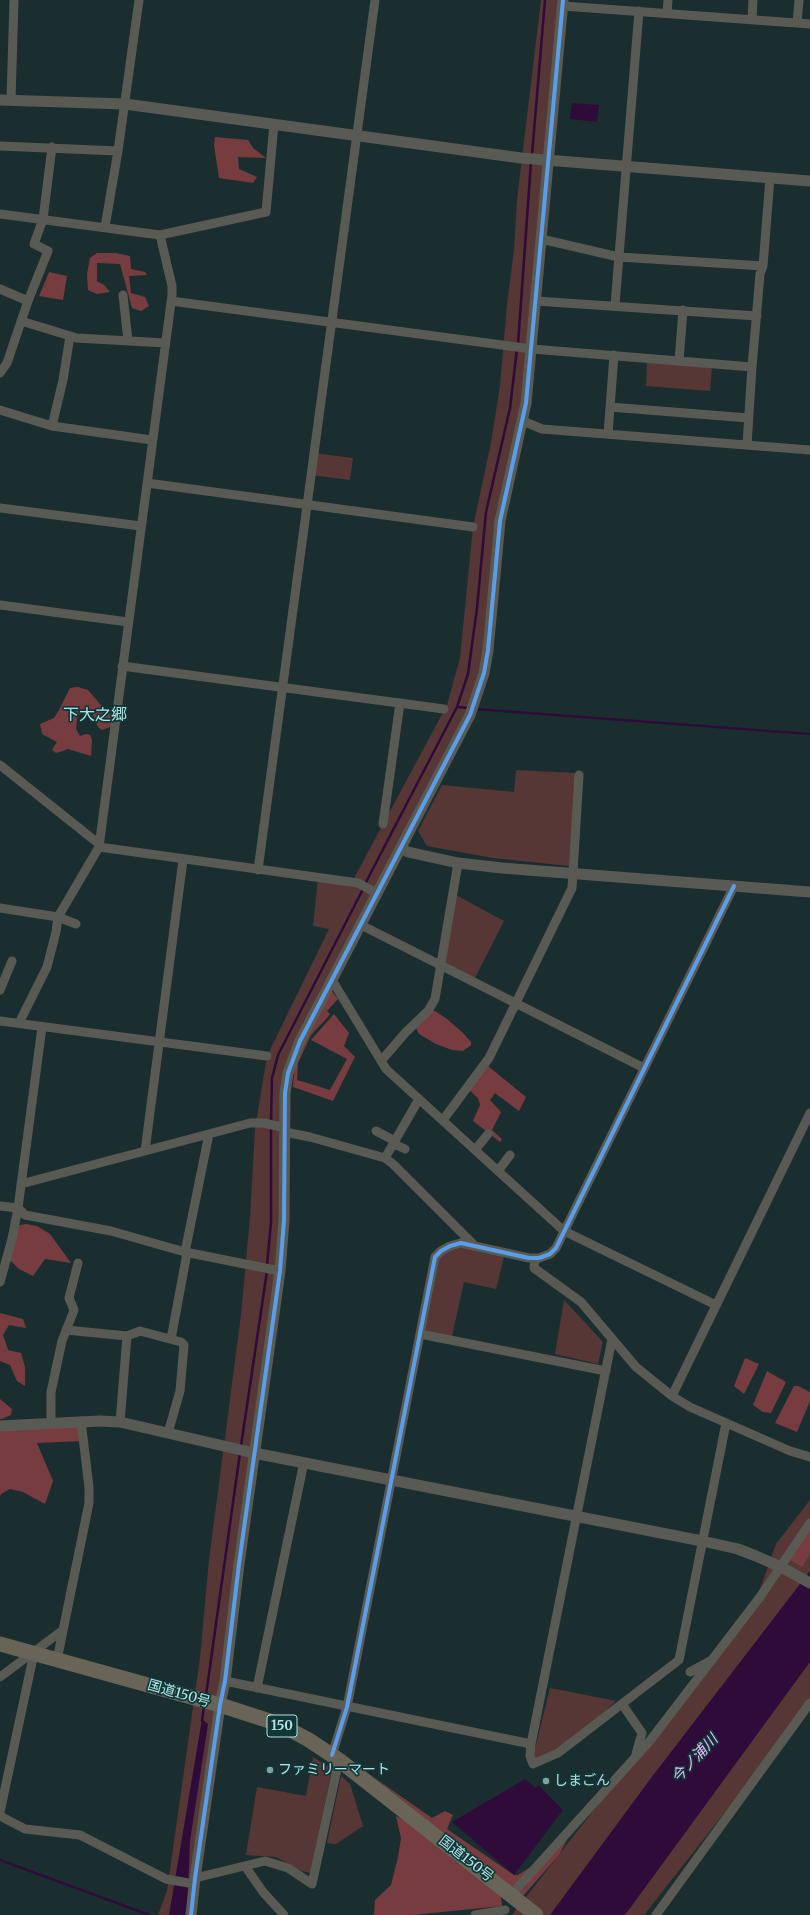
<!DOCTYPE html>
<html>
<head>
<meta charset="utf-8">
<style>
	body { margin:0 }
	canvas { display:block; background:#1a2e2f }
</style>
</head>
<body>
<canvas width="810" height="1915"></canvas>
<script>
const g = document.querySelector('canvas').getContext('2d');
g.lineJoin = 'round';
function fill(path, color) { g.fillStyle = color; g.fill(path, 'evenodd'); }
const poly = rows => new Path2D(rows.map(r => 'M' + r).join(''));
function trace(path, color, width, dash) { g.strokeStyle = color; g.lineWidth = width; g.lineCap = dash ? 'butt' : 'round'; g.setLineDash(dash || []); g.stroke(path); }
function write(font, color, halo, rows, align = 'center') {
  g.font = font + ' Merriweather,"Noto Sans JP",serif'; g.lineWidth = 3.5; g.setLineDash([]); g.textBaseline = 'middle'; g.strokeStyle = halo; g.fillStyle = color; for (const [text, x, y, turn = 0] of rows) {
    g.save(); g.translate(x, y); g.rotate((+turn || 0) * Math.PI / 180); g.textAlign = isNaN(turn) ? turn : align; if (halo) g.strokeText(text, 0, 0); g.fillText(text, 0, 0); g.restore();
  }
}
const green = poly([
	[541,0,563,0,532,352,496,520,482,681,287,1077,279,1246,193,1896,197,1915,158,1915,167,1891,200,1658,209,1560,241,1315,250,1217,255,1129,267,1056,329,929,313,926,318,878,352,882,447,705,460,658,473,527,491,443,500,386,507,305,514,250,517,200],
	[647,362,712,367,710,391,646,386],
	[314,453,353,458,350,480,311,475],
	[516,770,576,773,569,866,493,858,427,846,418,831,442,785,514,792],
	[456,895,504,921,474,980,440,965],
	[455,1244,471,1246,504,1257,496,1289,464,1282,452,1336,421,1330,435,1257],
	[564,1300,603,1342,598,1364,555,1354],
	[810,1500,810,1704,644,1915,512,1915,755,1603,776,1544],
	[550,1688,616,1701,568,1745,532,1761],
	[313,1757,332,1769,310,1873,301,1871,276,1857,246,1855,257,1787,306,1796],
	[341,1776,350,1784,363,1826,336,1844,327,1843]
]);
const forest = poly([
	[215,137,248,140,253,148,266,158,238,157,239,169,257,177,253,183,219,178,214,145],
	[97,253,116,253,130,256,131,269,145,272,147,275,129,276,131,293,145,297,149,306,141,311,132,308,120,264,97,263,97,281,104,285,110,292,97,294,88,290,87,274,90,258],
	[49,272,67,276,63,300,39,296],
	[78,687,88,690,106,711,116,716,115,725,102,730,98,727,92,713,88,709,82,710,77,719,76,729,80,736,86,734,90,735,92,740,91,756,68,749,56,753,52,750,57,742,42,734,40,724,54,718,58,712,70,688],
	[331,990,338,999,327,1011,330,1014,326,1019,311,1035,298,1063,297,1080,330,1090,347,1059,311,1040,334,1014,349,1033,344,1046,355,1057,333,1101,293,1087,295,1063,301,1041],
	[428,1011,435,1011,447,1019,462,1032,471,1042,471,1045,463,1051,452,1050,436,1044,419,1034,416,1028],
	[488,1066,526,1097,519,1111,495,1093,490,1100,501,1112,492,1130,502,1139,500,1142,473,1121,480,1105,478,1098,469,1090],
	[26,1224,37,1226,50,1234,71,1263,45,1259,33,1276,19,1269,7,1257,15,1226],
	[0,1313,23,1319,26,1328,9,1325,3,1335,8,1350,21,1353,25,1367,25,1386,17,1381,10,1365,0,1361],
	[745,1358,759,1364,744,1394,734,1386],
	[767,1371,786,1382,771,1413,763,1412,753,1405],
	[794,1386,798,1386,810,1392,810,1401,797,1432,775,1423],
	[0,1399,12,1409,11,1415,2,1419,0,1419],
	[81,1421,83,1441,37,1443,53,1481,45,1504,23,1492,10,1489,1,1494,0,1497,0,1426],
	[810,1523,810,1554,802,1567,790,1560,788,1555],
	[372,1776,432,1818,445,1811,453,1815,447,1829,514,1875,518,1875,546,1857,573,1828,559,1855,523,1896],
	[396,1816,419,1828,456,1862,488,1884,501,1897,502,1906,412,1915,374,1915,375,1900,391,1885,398,1857,401,1838]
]);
const water = poly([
	[572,103,599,105,597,122,570,119],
	[810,1571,810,1662,628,1911,624,1915,550,1915,651,1778],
	[202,1719,208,1724,190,1841,187,1915,169,1915],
	[525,1779,536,1788,538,1785,563,1810,514,1875,452,1822]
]);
const stream = poly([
	[532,155,545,0],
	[518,344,531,162],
	[457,707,468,708],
	[475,709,810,734],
	[365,884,457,707,468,674,477,608,486,512,510,408,517,349],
	[271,1122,272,1078,278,1055,363,889],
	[267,1266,271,1222,271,1127],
	[241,1446,267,1271],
	[206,1695,240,1453],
	[202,1721,204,1706],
	[0,1860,149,1915]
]);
const minor = poly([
	[563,6,810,24],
	[667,13,668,0],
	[752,19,753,0],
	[797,23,799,0],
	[11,100,14,0],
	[0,146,118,151,105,227],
	[118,151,139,0],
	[0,214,160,235,266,212,274,124],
	[541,239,619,257,763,266],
	[0,289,28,301],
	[123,295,128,341],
	[171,301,532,349,752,367],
	[536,301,757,316],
	[615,305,639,11],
	[21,321,77,338,165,343],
	[679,361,683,310],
	[0,373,7,363,28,301,48,251,34,244,43,219,52,147],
	[610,407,748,418],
	[0,410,52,426,152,440],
	[523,421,542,429,810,450],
	[52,426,63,380,70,336],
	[608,434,614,355],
	[747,445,752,367,760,274,763,266,770,178],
	[147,483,473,527],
	[0,508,141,526],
	[0,605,128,622],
	[122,666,444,709],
	[0,765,99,844],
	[383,824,400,703],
	[99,847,358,883,378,894],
	[258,870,375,0],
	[0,908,58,917,99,847,172,295,172,286,160,235],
	[361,925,644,1068],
	[332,980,386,1069,564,1231,716,1305],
	[0,990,12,961],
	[0,1021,267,1056],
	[19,1023,47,967,56,932,58,917,76,924],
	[381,1061,406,1032,428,1011,435,999,458,863],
	[443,1120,489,1058,572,888,579,775],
	[376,1131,395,1141],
	[285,1132,310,1137,385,1158,393,1164,473,1244],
	[394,1144,405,1149],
	[475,1150,488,1134],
	[145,1151,183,860],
	[385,1158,419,1099],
	[498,1171,510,1155],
	[21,1184,250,1123,264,1123,285,1128],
	[0,1206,18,1208,25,1215,111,1231,185,1252,280,1271],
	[185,1252,209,1134],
	[535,1258,534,1268,581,1302,636,1367,672,1396,690,1407,790,1451,810,1457],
	[0,1282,12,1239,18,1208,42,1027],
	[66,1330,127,1336,120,1422],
	[420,1334,606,1371],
	[127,1336,140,1331,181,1342,184,1345,180,1391,168,1433],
	[171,1339,187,1253],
	[612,1339,531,1744,530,1756,533,1764,558,1753,679,1660,726,1423],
	[672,1396,810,1113],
	[51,1423,51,1392,62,1341,74,1310,69,1298,78,1263],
	[57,1660,89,1503,89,1487,81,1421],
	[690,1672,710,1661],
	[0,1677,63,1630],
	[225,1681,531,1744],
	[257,1688,304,1462],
	[622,1704,642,1733,636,1754],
	[332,1755,347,1707,435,1257,441,1251,450,1246,461,1243,529,1258,539,1258,550,1254,556,1248,734,886],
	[0,1812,34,1653],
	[0,1816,25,1829,80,1835,166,1879,194,1884],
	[245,1866,263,1892,284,1915],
	[195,1878,265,1861,288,1868,312,1884,339,1760],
	[511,1895,649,1742,760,1597,810,1523],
	[475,1915,505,1910],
	[656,1915,810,1703]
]);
const tertiary = poly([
	[0,100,125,104,521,158,810,181],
	[401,848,408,852,458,863,502,868,810,892],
	[0,1426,100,1421,120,1422,254,1453,702,1541,738,1549,756,1556,781,1567,810,1583],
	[191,1915,195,1878,220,1705,225,1681,239,1564,280,1271,284,1220,285,1093,288,1073,300,1041,470,715,484,673,488,650,500,521,526,403,563,0]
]);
const trunk = poly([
	[0,1644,220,1705,279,1724,309,1740,339,1760,536,1915]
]);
const cycleway = poly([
	[332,1755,347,1707,435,1257,441,1251,450,1246,461,1243,529,1258,539,1258,550,1254,556,1248,734,886],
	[191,1915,195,1878,220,1705,225,1681,239,1564,280,1271,284,1220,285,1093,288,1073,300,1041,470,715,484,673,488,650,500,521,526,403,563,0]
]);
const markers = [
	[270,1770,4,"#7ca4a5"],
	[546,1781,4,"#7ca4a5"]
];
const shields = [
	[282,1726,30]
];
const shieldNames = [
	["150",282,1726]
];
const streetNames = [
	["国道150号",179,1694,16],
	["国道150号",466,1859,38]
];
const poiNames = [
	["ファミリーマート",278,1770],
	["しまごん",554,1781]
];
const waterNames = [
	["今ノ浦川",695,1759,-47]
];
const quarterNames = [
	["下大之郷",95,715]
];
fill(green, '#573636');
fill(forest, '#773c3f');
fill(water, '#2f0b3a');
trace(stream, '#2f0b3a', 2.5);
trace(minor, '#5a5a54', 9);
trace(tertiary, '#5a5a54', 11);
trace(trunk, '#686458', 15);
trace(cycleway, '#5a9eea', 4);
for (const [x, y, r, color] of markers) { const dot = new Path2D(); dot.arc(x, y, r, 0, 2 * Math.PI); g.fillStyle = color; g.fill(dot); trace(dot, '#113638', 1.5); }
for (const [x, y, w] of shields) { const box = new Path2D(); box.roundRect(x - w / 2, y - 11, w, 22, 3); g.fillStyle = '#113638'; g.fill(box); trace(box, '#b1e3e5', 1); }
write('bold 13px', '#b1e3e5', null, shieldNames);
write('14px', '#b1e3e5', '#113638', streetNames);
write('14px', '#b1e3e5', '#113638', poiNames, 'left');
write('italic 15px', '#edbafa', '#113638', waterNames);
write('16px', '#b1e3e5', '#113638', quarterNames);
</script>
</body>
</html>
